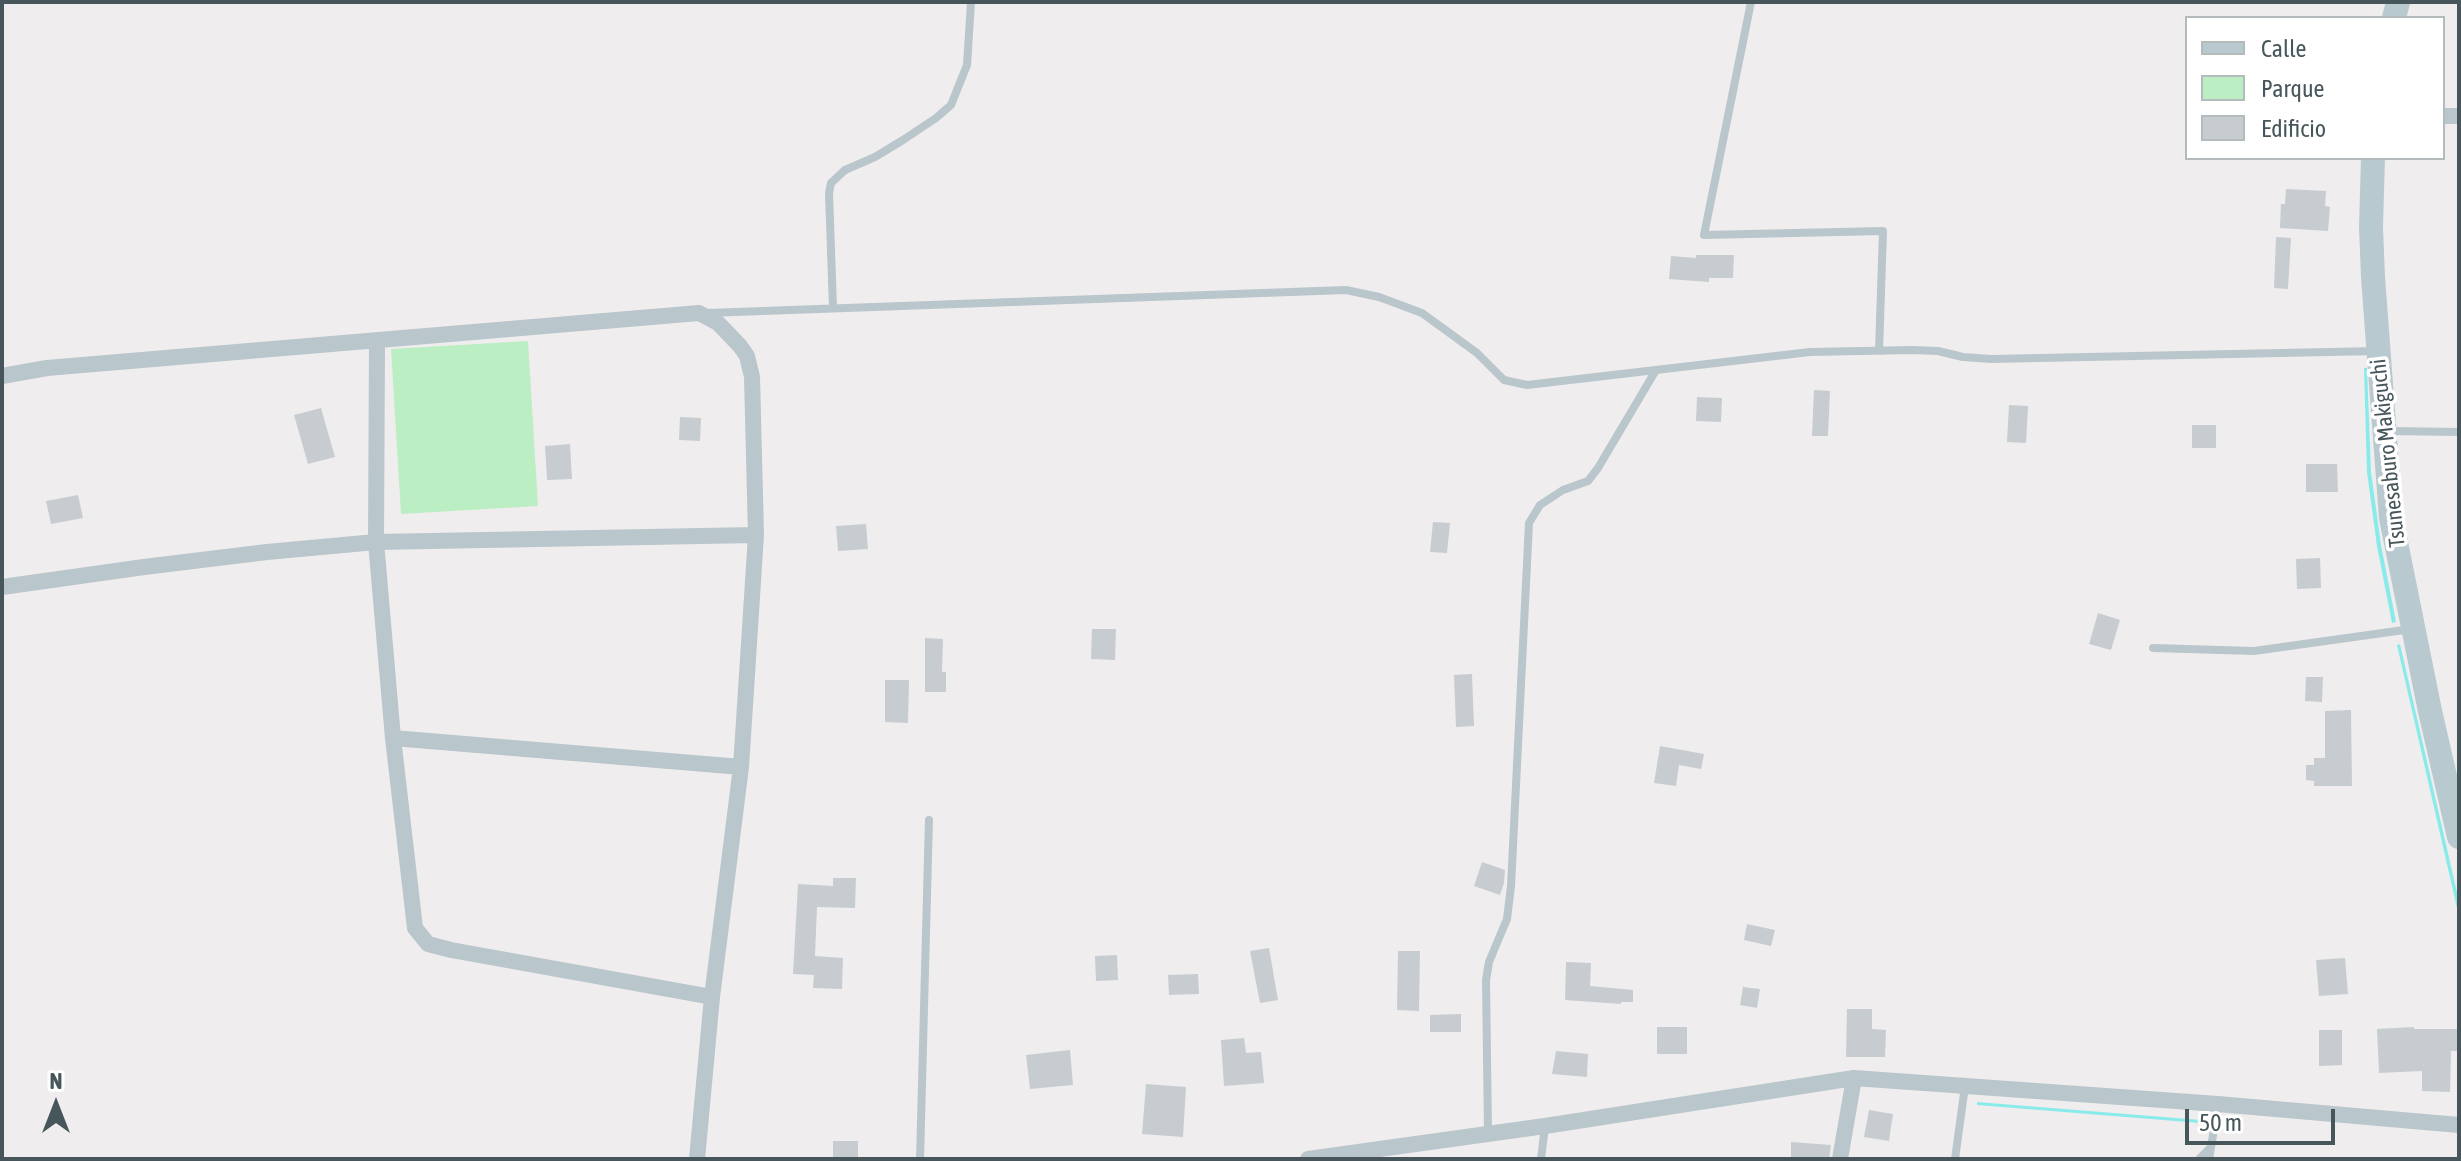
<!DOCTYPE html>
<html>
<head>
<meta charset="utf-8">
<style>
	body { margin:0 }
	#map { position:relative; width:2461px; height:1161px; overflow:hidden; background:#f0edee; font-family:"Asap Condensed",sans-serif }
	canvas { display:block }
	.frame { position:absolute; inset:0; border:4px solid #46565b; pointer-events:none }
	.legend { position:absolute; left:2185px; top:16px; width:260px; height:144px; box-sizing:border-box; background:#fff; border:2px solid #b5bbbd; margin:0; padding:10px 14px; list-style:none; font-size:24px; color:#46565b }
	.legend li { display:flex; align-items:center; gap:16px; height:40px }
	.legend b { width:40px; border:2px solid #b5bbbd }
	.north { position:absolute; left:16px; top:1065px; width:80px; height:80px; -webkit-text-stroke:6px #fff; paint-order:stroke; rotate:0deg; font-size:22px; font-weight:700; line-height:32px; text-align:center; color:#46565b }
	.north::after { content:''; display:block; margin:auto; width:28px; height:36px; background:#46565b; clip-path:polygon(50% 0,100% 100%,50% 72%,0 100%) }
	.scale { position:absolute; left:2185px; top:1109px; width:150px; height:36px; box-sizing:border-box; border:4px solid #46565b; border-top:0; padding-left:10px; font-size:24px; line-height:28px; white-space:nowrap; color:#46565b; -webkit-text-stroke:6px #fff; paint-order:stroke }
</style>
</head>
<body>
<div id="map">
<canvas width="2461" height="1161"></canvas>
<div class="frame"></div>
<ul class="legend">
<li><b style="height:10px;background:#b9c9d0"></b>Calle</li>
<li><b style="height:22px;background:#bceec3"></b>Parque</li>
<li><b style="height:22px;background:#c7ccd0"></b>Edificio</li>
</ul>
<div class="north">N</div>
<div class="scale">50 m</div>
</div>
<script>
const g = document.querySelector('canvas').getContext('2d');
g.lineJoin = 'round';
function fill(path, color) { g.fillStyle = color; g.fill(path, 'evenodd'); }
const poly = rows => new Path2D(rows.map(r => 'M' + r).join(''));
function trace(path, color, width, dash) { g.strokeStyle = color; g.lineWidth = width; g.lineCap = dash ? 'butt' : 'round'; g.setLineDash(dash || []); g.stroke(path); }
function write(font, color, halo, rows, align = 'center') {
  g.font = font + ' "Asap Condensed",sans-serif'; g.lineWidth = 7; g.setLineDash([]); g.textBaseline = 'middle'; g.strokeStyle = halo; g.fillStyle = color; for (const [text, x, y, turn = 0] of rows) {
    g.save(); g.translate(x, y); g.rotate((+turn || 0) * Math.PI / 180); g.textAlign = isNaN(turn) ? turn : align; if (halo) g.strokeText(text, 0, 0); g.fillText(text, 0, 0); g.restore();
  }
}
const green = poly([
	[528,341,538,506,401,514,391,349]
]);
const water = poly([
	[2364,368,2367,368,2371,472,2381,545,2396,622,2392,623,2377,546,2367,472],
	[2400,644,2459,901,2459,917,2397,645],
	[1977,1102,2201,1120,2200,1123,1977,1105]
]);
const building = poly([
	[2286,189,2326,191,2325,206,2330,207,2328,231,2280,228,2281,204,2285,204],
	[2276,237,2291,238,2288,289,2274,288],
	[1696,255,1734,255,1733,278,1709,278,1709,282,1669,279,1671,256,1696,258],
	[1814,390,1830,391,1828,436,1812,436],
	[1697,397,1722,398,1721,422,1696,421],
	[2009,405,2028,406,2026,443,2007,442],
	[321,408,335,457,308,464,294,415],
	[680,417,701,418,700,441,679,440],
	[2192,425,2216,425,2216,448,2192,448],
	[570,444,572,479,547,480,545,446],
	[2306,464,2337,464,2338,492,2306,492],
	[78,495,83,518,51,524,46,501],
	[1433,522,1450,523,1447,553,1430,552],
	[866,524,868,549,838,551,836,526],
	[2320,558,2321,588,2297,589,2296,559],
	[2098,613,2120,620,2111,650,2089,644],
	[1092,629,1116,629,1115,660,1091,659],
	[925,638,943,639,942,672,946,672,946,692,925,692],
	[1472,674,1474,726,1456,727,1454,675],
	[2306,677,2323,677,2322,702,2305,701],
	[885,680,909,680,908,723,885,722],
	[2351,710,2352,786,2314,786,2314,781,2306,780,2306,765,2314,765,2314,758,2325,758,2325,711],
	[1660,746,1704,754,1701,769,1679,765,1676,786,1654,783],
	[1482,862,1505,870,1504,883,1500,895,1474,886],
	[833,878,856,878,855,908,817,907,815,956,843,958,842,989,813,988,814,975,793,974,798,884,833,886],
	[1747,924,1775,930,1771,946,1744,940],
	[1269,948,1278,1000,1260,1003,1250,951],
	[1398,951,1420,951,1419,1011,1397,1010],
	[1117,955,1118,980,1096,981,1095,956],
	[2345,958,2348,994,2319,996,2316,960],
	[1566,962,1591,963,1590,986,1633,990,1633,1002,1621,1002,1621,1004,1565,1000],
	[1198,974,1199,994,1169,995,1168,975],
	[1743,987,1760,989,1757,1008,1740,1005],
	[1847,1009,1872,1009,1872,1029,1886,1030,1885,1057,1846,1057],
	[1461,1014,1461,1032,1430,1032,1430,1015],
	[1657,1027,1687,1027,1687,1054,1657,1054],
	[2414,1027,2414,1029,2459,1029,2459,1051,2451,1051,2450,1092,2422,1091,2422,1071,2379,1073,2377,1029],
	[2319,1030,2342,1030,2342,1065,2319,1066],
	[1244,1038,1246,1053,1261,1052,1264,1083,1224,1086,1221,1040],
	[1070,1050,1073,1085,1030,1089,1026,1055],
	[1556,1051,1588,1054,1587,1077,1552,1074],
	[1146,1084,1186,1087,1183,1137,1142,1134],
	[1869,1110,1893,1114,1889,1141,1864,1137],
	[833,1141,858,1141,858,1159,833,1159],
	[1791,1142,1831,1145,1829,1159,1791,1159]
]);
const lane = poly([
	[1751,2,1704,235,1883,231,1879,351],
	[833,308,829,193,831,183,845,170,875,157,903,140,936,118,951,105,967,65,971,2],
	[707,313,1346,290,1379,297,1422,313,1477,353,1504,380,1527,385,1810,352,1912,350,1938,351,1963,357,1991,359,2377,351],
	[2389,431,2459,432],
	[2153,648,2254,651,2411,629],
	[1488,1133,1486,980,1489,962,1507,919,1511,886,1529,523,1540,505,1563,490,1588,481,1598,468,1656,370],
	[920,1159,929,820],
	[1541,1159,1545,1126],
	[1955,1159,1965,1086],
	[2199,1159,2211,1147],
	[2209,1159,2218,1105]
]);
const street = poly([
	[2443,116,2459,116],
	[377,340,376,542,393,738,415,928,428,944,451,950,712,997],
	[2,376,47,368,699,313,718,323,740,346,747,356,752,377,756,535,741,767,712,997,697,1159],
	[2,587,144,567,267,552,376,542,756,535],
	[393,738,741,767],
	[1308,1159,1545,1126,1854,1078,2218,1104,2459,1125],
	[1840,1159,1854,1078]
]);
const secondary = poly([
	[2394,18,2398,2],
	[2373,158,2371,227,2373,277,2391,518,2430,711,2459,837]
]);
const streetNames = [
	["Tsunesaburo Makiguchi",2388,453,-96]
];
fill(green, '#bceec3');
fill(water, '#89ebe9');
fill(building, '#c7ccd0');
trace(lane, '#b9c6cb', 8);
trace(street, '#b9c6cb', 16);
trace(secondary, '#b9c9d0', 24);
write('22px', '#46565b', '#fff', streetNames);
</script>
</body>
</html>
